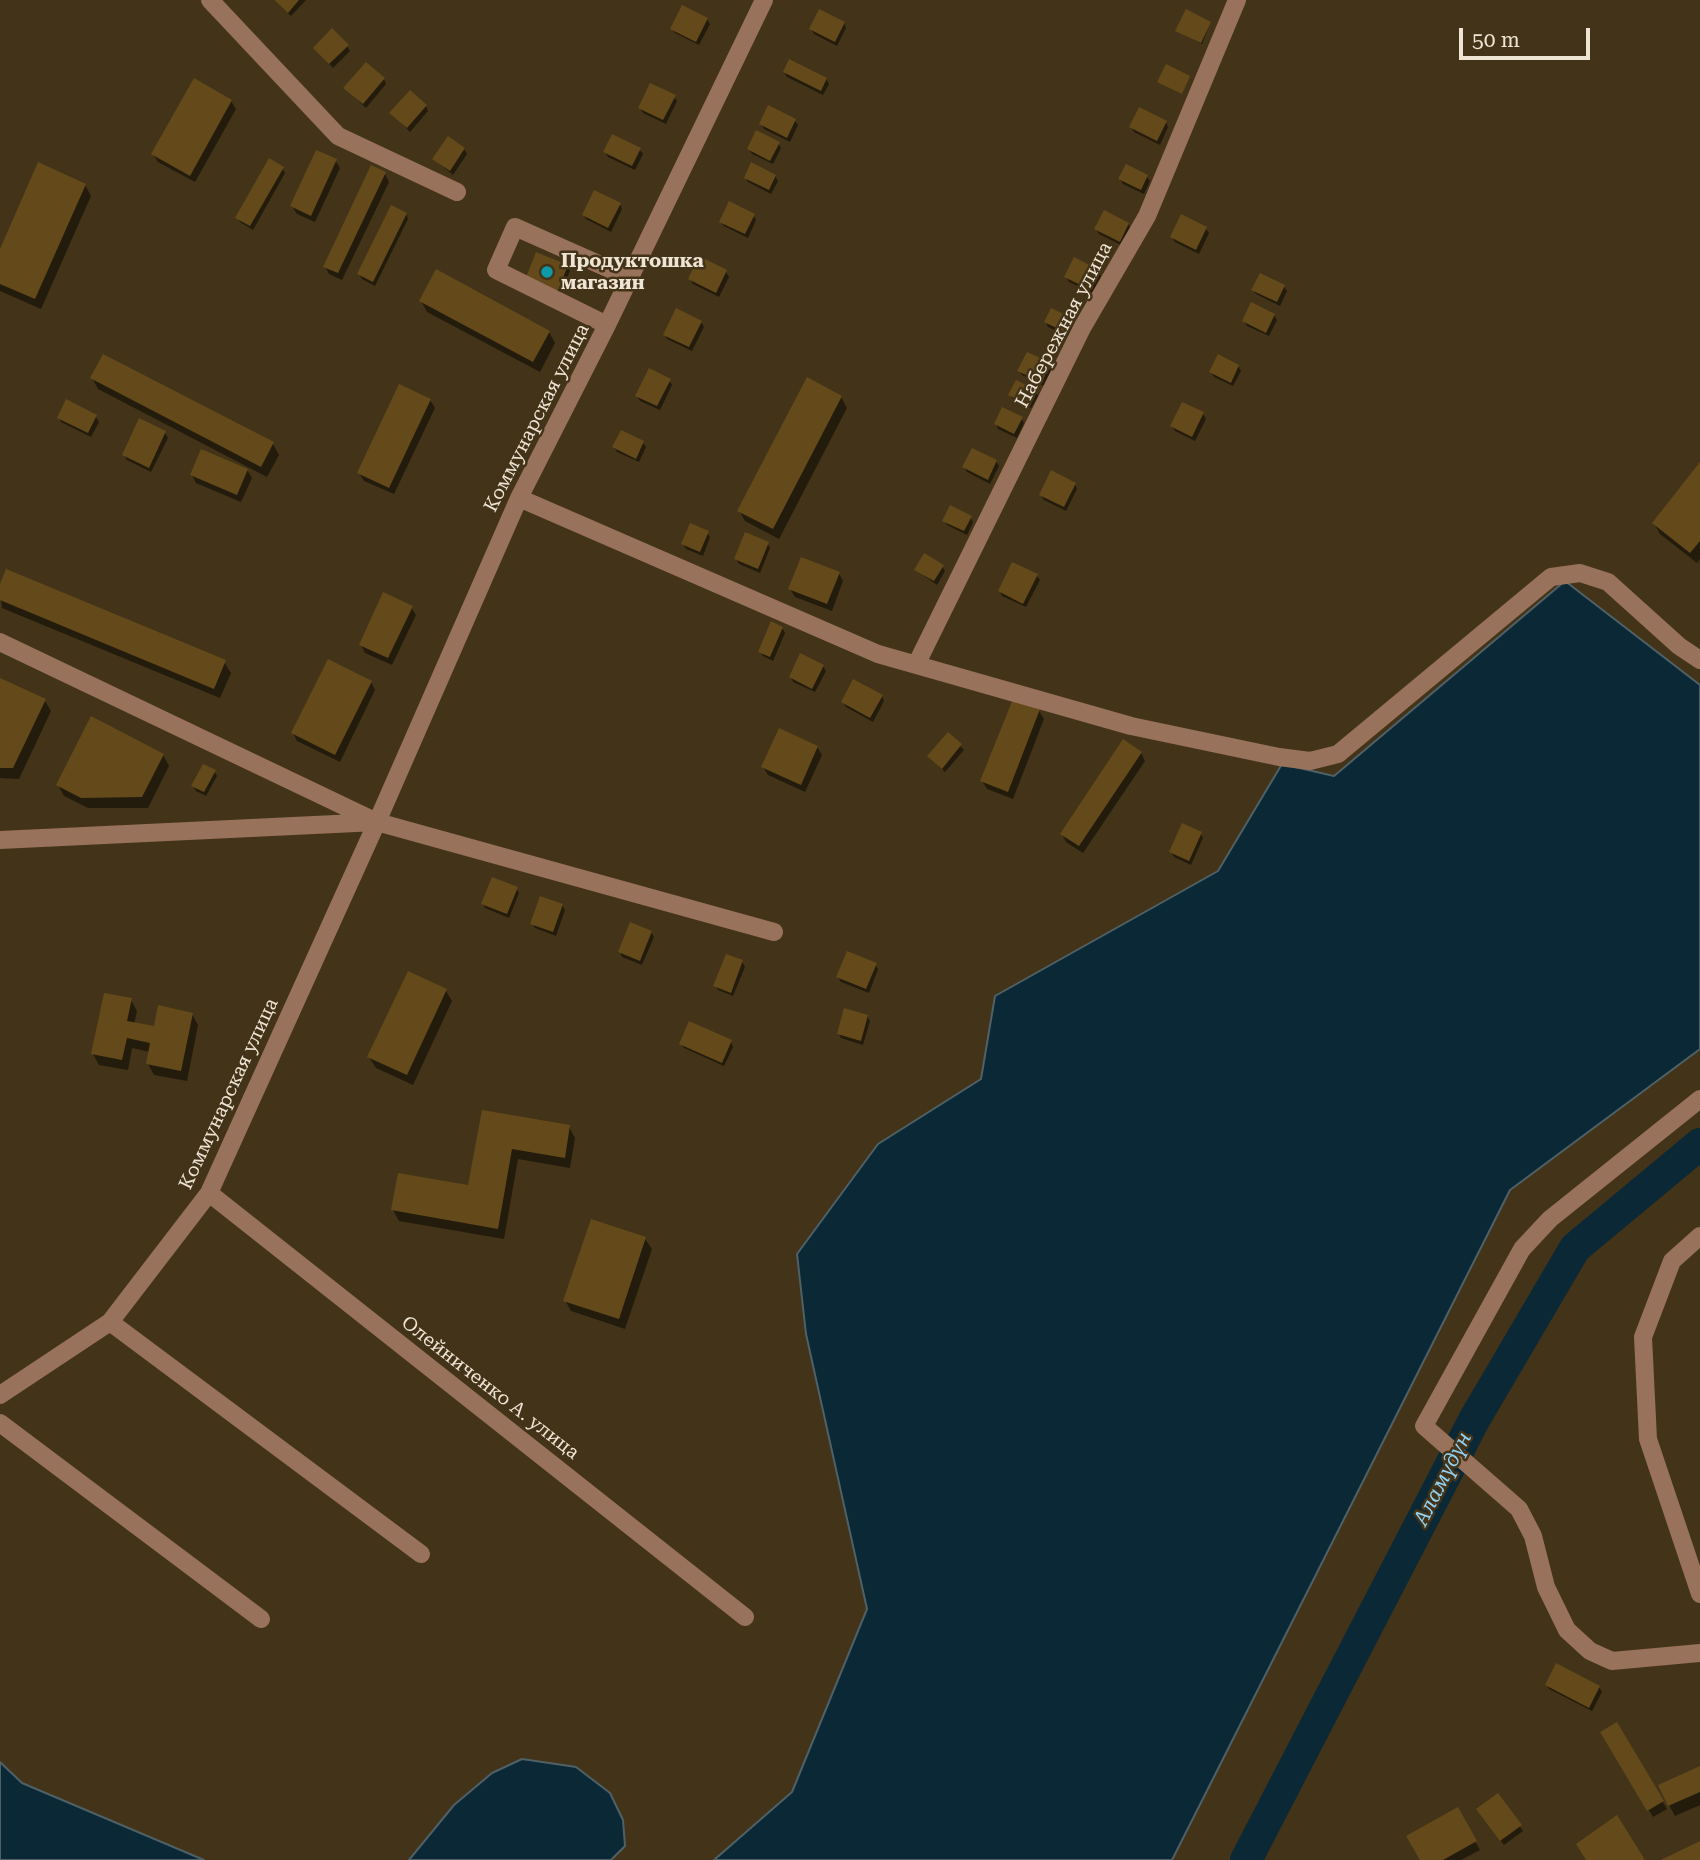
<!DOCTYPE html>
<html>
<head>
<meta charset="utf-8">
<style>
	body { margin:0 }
	#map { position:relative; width:1700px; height:1860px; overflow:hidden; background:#433318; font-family:"Roboto Serif",serif }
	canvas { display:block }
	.scale { position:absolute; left:1459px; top:28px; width:131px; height:32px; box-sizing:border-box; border:4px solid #efe5d5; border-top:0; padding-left:9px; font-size:21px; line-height:24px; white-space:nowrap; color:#efe5d5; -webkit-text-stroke:5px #433318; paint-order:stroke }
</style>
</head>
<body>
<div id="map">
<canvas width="1700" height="1860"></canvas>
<div class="scale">50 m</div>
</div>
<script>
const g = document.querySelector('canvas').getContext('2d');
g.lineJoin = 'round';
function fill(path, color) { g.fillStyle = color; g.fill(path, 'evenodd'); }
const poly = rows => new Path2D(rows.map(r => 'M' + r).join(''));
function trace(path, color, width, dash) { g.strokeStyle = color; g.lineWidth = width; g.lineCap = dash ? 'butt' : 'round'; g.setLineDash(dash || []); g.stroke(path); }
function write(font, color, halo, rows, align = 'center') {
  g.font = font + ' "Roboto Serif",serif'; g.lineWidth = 5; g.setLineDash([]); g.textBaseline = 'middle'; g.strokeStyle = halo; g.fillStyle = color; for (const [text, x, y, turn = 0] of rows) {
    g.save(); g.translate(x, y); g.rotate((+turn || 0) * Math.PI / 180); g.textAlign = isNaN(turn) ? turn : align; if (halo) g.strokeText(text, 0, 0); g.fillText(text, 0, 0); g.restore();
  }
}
const water = poly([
	[1565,581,1700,685,1700,1049,1510,1190,1172,1860,714,1860,792,1792,867,1609,806,1334,797,1254,878,1144,981,1079,995,996,1218,871,1282,764,1334,776,1565,581],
	[522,1759,576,1767,610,1793,623,1820,625,1846,611,1860,409,1860,454,1805,492,1773,522,1759],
	[0,1762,22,1783,204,1860,0,1860,0,1762]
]);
const shadow = poly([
	[274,0,306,0,291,16],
	[707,19,710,24,699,45,675,33,672,29],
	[844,23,846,28,837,46,814,34,811,29],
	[1210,23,1202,44,1177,31],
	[347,46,350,51,333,68,315,48],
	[784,72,826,79,829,84,823,95,787,77],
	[384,79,386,84,366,108,346,88],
	[674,97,677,101,666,124,643,113,640,108],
	[231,101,236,109,195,182,158,162,153,154],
	[426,106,428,111,410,132,392,113],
	[795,121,798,125,790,142,764,129,761,124],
	[1166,122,1168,127,1160,145,1134,132,1131,127],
	[778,143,781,148,773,164,752,154,749,149],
	[464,149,467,154,453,175,434,159],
	[640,150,643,154,635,170,608,157,605,152],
	[335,160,340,168,315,222,297,214,292,206],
	[282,168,285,173,253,230,240,222,237,218],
	[385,174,389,182,342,280,329,274,325,266],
	[775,176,778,181,771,194,748,182,746,178],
	[1147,177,1150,181,1144,194,1123,184,1120,179],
	[85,185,91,196,41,309,0,291,0,253],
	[620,204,622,209,611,232,586,219,584,215],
	[406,214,408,219,375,286,362,279,359,274],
	[754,216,756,220,748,238,724,226,721,222],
	[1128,224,1131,229,1123,246,1099,234,1096,229],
	[1206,229,1209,233,1199,254,1175,242,1172,237],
	[567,266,570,271,559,296,530,284],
	[1098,271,1101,276,1092,293,1069,282,1066,277],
	[726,272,729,277,719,297,693,284,690,279],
	[1284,287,1287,291,1280,306,1256,294,1253,290],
	[421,301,549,332,555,343,540,372,427,312],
	[1274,315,1277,320,1269,336,1247,326,1244,321],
	[1072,320,1075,325,1069,337,1048,327,1046,322],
	[701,322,704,327,692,351,667,339,665,335],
	[1050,365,1053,370,1044,386,1022,375,1019,371],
	[1238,366,1241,371,1233,386,1214,377,1211,372],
	[92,378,273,444,279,455,267,477,98,389],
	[669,380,672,385,660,410,640,401,637,396],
	[1035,391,1038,396,1031,408,1013,399,1010,395],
	[841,397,847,408,779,539,745,521,739,510],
	[430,400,435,408,394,494,364,481,359,473],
	[1203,414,1206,419,1195,441,1175,431,1172,426],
	[96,417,99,422,91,437,61,422,59,418],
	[1021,418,1024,423,1017,438,998,429,996,424],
	[165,433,168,438,151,472,127,460,124,455],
	[643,443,646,447,639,462,617,452,614,447],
	[996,461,999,466,990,484,967,472,964,467],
	[1700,465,1700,559,1697,563,1660,534,1654,523],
	[247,470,252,478,241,502,196,483,192,475],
	[1075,484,1077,489,1066,511,1044,500,1041,495],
	[970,517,973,522,967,535,947,525,944,520],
	[707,533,710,537,703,556,686,549,683,544],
	[767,543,770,548,760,573,739,564,736,559],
	[942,566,945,571,937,585,916,570],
	[839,573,843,581,832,611,795,597,790,589],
	[1037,576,1040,580,1026,607,1002,596,1000,591],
	[0,588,224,662,231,673,220,698,2,608],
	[411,607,416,615,392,665,365,653,361,645],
	[782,628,785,633,773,661,763,656,760,652],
	[823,666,826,671,815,692,793,682,791,677],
	[0,680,45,701,51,711,19,779,0,778],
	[371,682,375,690,340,762,297,741,293,733],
	[882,696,884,701,873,722,846,707,843,702],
	[1039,711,1044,719,1013,799,987,789,982,781],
	[948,734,964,750,945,772,929,756],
	[817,747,822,755,805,792,768,775,763,767],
	[1141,753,1145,761,1083,853,1066,842,1062,834],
	[163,755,169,766,148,808,88,808,64,796,58,785],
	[214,771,217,776,206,796,196,791,193,786],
	[1200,833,1203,838,1191,865,1174,857,1171,852],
	[517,889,519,893,509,918,485,908,483,904],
	[562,905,565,910,556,936,535,928,532,923],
	[651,932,654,937,642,965,622,957,620,952],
	[742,962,745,967,733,996,718,990,715,985],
	[875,964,878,969,869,993,841,982,838,977],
	[446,991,452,1001,413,1085,376,1068,369,1057],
	[131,1000,137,1011,134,1024,155,1028,192,1014,198,1025,187,1081,154,1075,148,1064,150,1052,132,1048,128,1070,99,1065,93,1054],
	[867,1016,870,1021,863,1045,841,1038,839,1034],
	[731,1042,733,1047,724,1066,684,1048,681,1044],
	[483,1112,569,1127,575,1138,570,1168,518,1159,504,1239,399,1221,393,1210,470,1187],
	[645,1239,652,1249,625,1329,571,1311,565,1300],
	[1547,1685,1599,1687,1602,1692,1592,1711,1549,1689],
	[1616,1724,1667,1809,1653,1817,1602,1733],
	[1700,1768,1700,1805,1675,1816,1669,1805],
	[1498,1795,1523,1831,1504,1845,1481,1814],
	[1457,1810,1480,1850,1461,1860,1422,1860]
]);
const river = poly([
	[1246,1860,1474,1420,1575,1248,1700,1144]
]);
const building = poly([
	[274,0,299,0,288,13],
	[682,5,708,18,696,42,670,29],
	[819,9,845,22,835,42,809,29],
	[1186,9,1211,22,1201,43,1175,31],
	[332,28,349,45,329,64,313,48],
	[789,59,827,78,821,91,783,72],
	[366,62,385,78,363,104,343,88],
	[1166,64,1190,76,1182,94,1157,82],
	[194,78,232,100,190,176,151,154],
	[650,83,676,95,663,120,638,108],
	[410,90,427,105,407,128,389,113],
	[768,105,796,119,787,138,759,124],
	[1139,107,1167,121,1157,141,1129,127],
	[756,130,780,142,770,161,747,149],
	[612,134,641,148,632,166,603,152],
	[448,136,465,148,450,171,432,159],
	[316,150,337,159,311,216,290,206],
	[269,158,284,167,250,226,235,218],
	[38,162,86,184,35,299,0,284,0,249],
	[751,162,776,175,769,190,744,178],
	[1126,164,1148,175,1141,190,1118,179],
	[371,165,386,172,338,273,323,267],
	[594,190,621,203,608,228,582,215],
	[729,201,755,214,745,234,719,222],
	[391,205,407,213,373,282,357,274],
	[1104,210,1129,223,1120,242,1094,229],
	[1181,214,1207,227,1196,250,1170,237],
	[536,252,568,265,557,293,525,280],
	[699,256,727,270,716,293,688,279],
	[1074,257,1099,270,1089,289,1064,277],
	[436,269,550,331,533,362,419,301],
	[1260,273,1285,285,1277,302,1251,290],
	[1251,302,1275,314,1266,333,1242,321],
	[676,308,702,321,689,347,663,335],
	[1051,308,1074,319,1067,333,1044,322],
	[1027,352,1051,363,1042,382,1017,371],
	[103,354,274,442,261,467,90,378],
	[1218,354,1239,365,1231,383,1209,372],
	[649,368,671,379,657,406,635,396],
	[807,377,842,396,773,529,737,511],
	[1016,380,1036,390,1028,405,1008,395],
	[399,384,431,399,389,488,357,473],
	[66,399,97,415,88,433,57,418],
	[1182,402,1204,412,1192,437,1170,426],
	[1002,407,1023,417,1014,434,994,424],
	[139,418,166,431,149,468,122,455],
	[621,430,644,441,636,459,612,447],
	[972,448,997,460,988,480,962,467],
	[201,449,248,469,237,495,190,475],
	[1700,462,1700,541,1690,553,1652,523],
	[1051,470,1076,483,1064,507,1039,495],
	[950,505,972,516,964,531,942,521],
	[690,523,709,531,700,552,681,544],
	[745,532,769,542,758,569,734,559],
	[924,553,944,565,934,581,914,570],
	[801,557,840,572,827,604,788,589],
	[1012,562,1038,574,1023,604,998,591],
	[6,569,226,660,214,689,0,600,0,584],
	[383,592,413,606,388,658,359,645],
	[771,621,783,627,770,657,758,652],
	[800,653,824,665,812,689,789,677],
	[328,659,372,681,335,755,291,733],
	[0,678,46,699,13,768,0,768],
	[853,679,883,695,870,718,841,702],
	[1013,699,1040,709,1008,792,980,781],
	[91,716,164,754,142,797,81,798,56,785],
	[779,728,818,746,801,785,761,767],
	[948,732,962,744,942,769,927,756],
	[1123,739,1142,752,1079,846,1060,834],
	[203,764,216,770,204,792,191,786],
	[1182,823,1202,832,1189,861,1169,852],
	[492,877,518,887,507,914,481,904],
	[540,896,563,904,553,932,530,924],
	[630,922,652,931,640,961,618,952],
	[847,951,877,963,866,989,836,977],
	[726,954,743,960,731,993,713,986],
	[408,971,447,989,407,1075,367,1057],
	[104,993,132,998,127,1021,154,1026,158,1005,193,1013,181,1071,146,1064,150,1043,127,1038,122,1060,91,1054],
	[844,1008,868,1015,861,1041,837,1034],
	[689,1021,732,1040,722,1063,679,1044],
	[482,1110,570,1125,565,1158,512,1149,498,1229,391,1210,398,1173,468,1185],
	[591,1219,646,1237,619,1319,563,1301],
	[1556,1663,1600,1686,1589,1708,1545,1685],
	[1617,1722,1664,1801,1647,1811,1600,1732],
	[1700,1766,1700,1792,1668,1806,1658,1785],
	[1498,1793,1522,1825,1500,1841,1476,1809],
	[1458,1807,1477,1841,1443,1860,1420,1860,1406,1836],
	[1617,1815,1645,1860,1586,1860,1576,1844],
	[1700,1841,1700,1860,1661,1860]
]);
const minor = poly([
	[210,0,338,136,457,192],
	[607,325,496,270,515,227,630,278],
	[519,498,878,654,1131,726,1279,757,1310,761,1338,754,1551,577,1580,573,1608,582,1679,646,1700,660],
	[0,642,377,822,774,932],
	[916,665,1082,328,1147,216,1237,0],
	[0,840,377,822,519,498,607,325,764,0],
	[1700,1099,1550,1219,1522,1249,1424,1426,1519,1509,1533,1536,1546,1587,1567,1630,1590,1651,1612,1661,1700,1653],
	[209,1193,745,1617],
	[1700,1236,1672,1261,1643,1337,1648,1439,1700,1594],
	[110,1322,421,1554],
	[0,1395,110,1322,209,1193,377,822],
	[0,1423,261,1619]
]);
const markers = [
	[547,272,7,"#0f9aa8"]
];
const poiNames = [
	["Продуктошка",561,261],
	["магазин",561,283]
];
const streetNames = [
	["Набережная улица",1064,325,-62],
	["Коммунарская улица",537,418,-63],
	["Коммунарская улица",229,1094,-65],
	["Олейниченко А. улица",490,1388,38]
];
const waterNames = [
	["Аламүдүн",1443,1479,-63]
];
fill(water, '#0a2836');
trace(water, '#4f6166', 2);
fill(shadow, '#0007');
trace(river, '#0a2836', 32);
fill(building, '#644a1a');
trace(minor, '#98725a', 18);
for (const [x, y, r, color] of markers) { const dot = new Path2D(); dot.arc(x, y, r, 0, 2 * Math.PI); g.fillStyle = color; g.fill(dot); trace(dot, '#433318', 2.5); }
write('bold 19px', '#efe5d5', '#433318', poiNames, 'left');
write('19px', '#efe5d5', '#433318', streetNames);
write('italic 21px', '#90d1f4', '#433318', waterNames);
</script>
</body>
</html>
